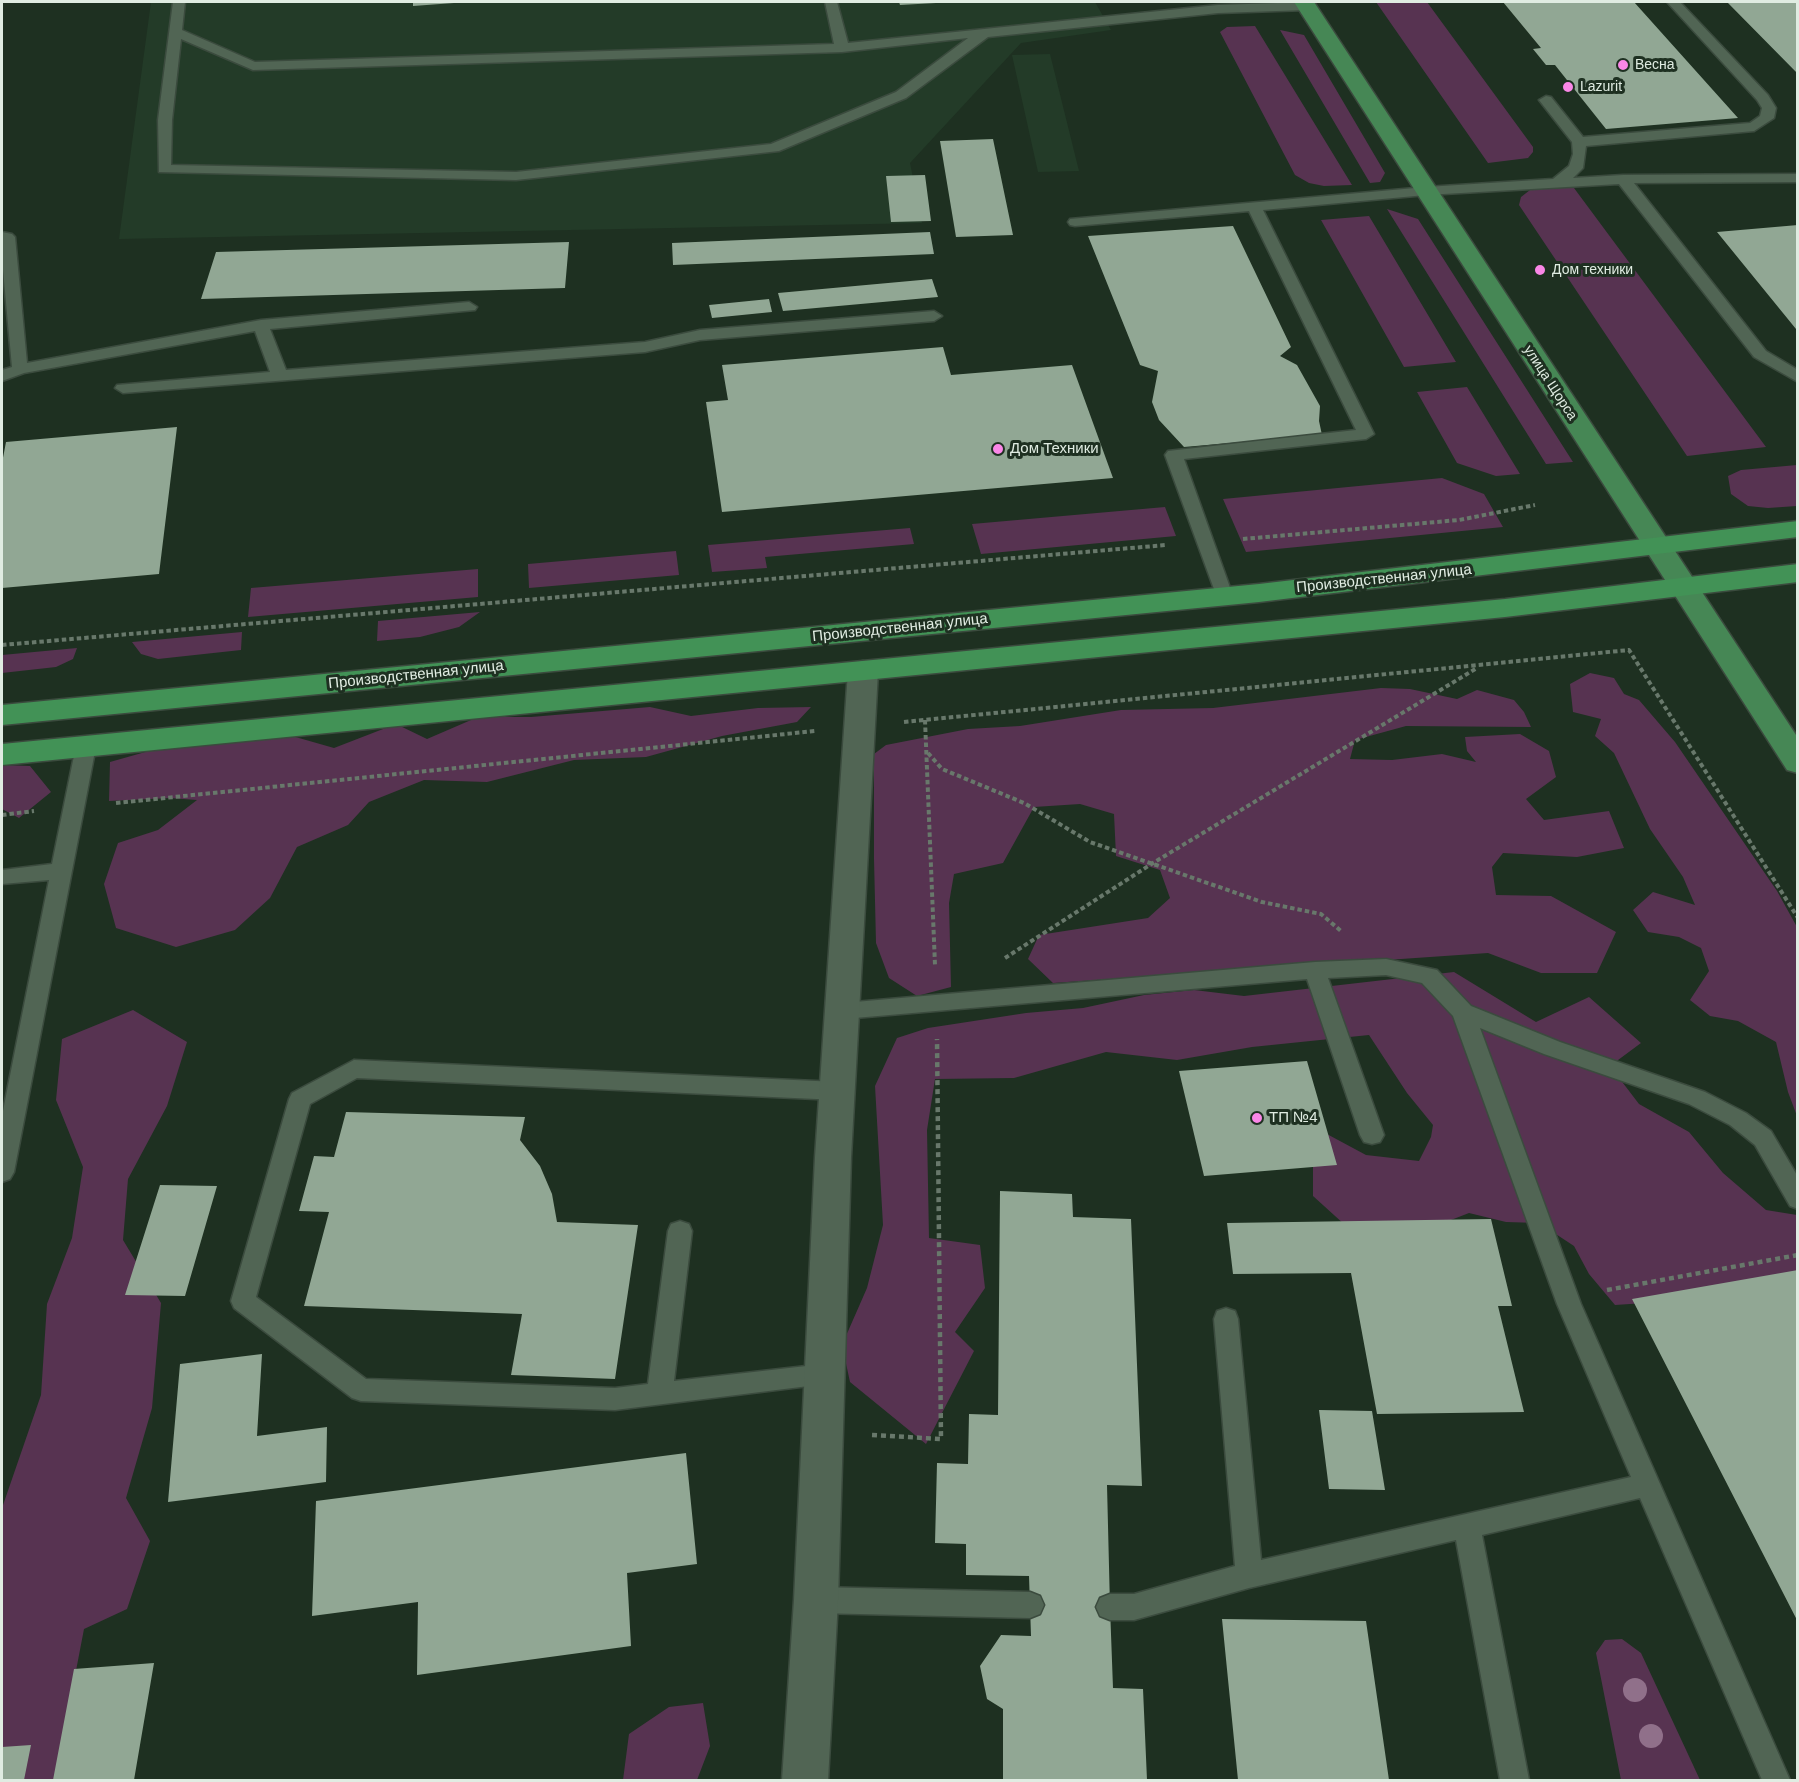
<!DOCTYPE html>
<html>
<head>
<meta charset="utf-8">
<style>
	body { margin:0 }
	#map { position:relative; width:1799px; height:1782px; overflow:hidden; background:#1e3021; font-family:Helvetica,sans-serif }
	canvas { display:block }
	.frame { position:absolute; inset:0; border:3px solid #e0ece2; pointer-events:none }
</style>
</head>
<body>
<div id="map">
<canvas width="1799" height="1782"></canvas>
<div class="frame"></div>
</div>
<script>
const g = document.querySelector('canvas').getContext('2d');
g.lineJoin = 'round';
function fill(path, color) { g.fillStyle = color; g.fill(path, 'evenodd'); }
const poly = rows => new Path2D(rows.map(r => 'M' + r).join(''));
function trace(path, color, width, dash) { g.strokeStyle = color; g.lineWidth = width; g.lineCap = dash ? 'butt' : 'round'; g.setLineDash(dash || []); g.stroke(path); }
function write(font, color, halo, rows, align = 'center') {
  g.font = font + ' Helvetica,sans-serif'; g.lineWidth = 6; g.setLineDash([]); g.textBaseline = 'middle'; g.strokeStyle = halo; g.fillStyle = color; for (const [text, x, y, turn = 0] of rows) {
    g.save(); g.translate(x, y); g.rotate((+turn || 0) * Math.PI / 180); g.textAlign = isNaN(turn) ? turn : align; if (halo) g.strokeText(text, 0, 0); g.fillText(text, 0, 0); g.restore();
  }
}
const built = poly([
	[151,2,1095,2,1111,30,1021,43,910,163,922,223,119,239],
	[1050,54,1079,171,1038,172,1012,55]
]);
const green = poly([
	[1376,2,1427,2,1533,147,1533,152,1528,158,1488,163],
	[1255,26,1352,185,1324,186,1309,183,1295,175,1220,32,1227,27],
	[1280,30,1304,35,1385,173,1380,182,1370,183],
	[1543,188,1574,188,1766,447,1687,456,1519,205,1521,197,1530,190],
	[1387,209,1418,219,1573,462,1546,464],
	[1369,216,1456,362,1404,367,1321,220],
	[1467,387,1520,474,1496,476,1457,463,1417,392],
	[1797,465,1797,506,1768,508,1748,506,1731,494,1728,476,1741,470],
	[1442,478,1484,494,1503,527,1246,552,1223,499],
	[1165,507,1176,536,981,554,972,524],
	[910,528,914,544,765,557,767,568,712,572,708,545],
	[676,551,679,575,529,588,528,564],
	[478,569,478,597,248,617,251,588],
	[480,612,459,627,420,637,377,641,378,621],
	[242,632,241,650,158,659,141,654,132,642],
	[77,648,73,659,56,667,2,673,2,655],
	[1590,673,1614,678,1624,694,1639,700,1675,742,1777,891,1797,927,1797,1116,1788,1092,1776,1042,1738,1021,1710,1016,1690,1000,1709,971,1701,948,1679,937,1648,932,1633,910,1653,892,1695,905,1683,877,1650,829,1614,753,1595,736,1601,719,1573,712,1570,684],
	[1381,688,1410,689,1457,699,1477,690,1514,700,1524,712,1531,727,1406,726,1355,740,1350,759,1392,760,1442,754,1476,762,1467,751,1465,737,1520,734,1549,751,1556,777,1526,799,1544,820,1609,811,1624,848,1577,857,1503,853,1492,867,1496,895,1551,896,1616,932,1597,973,1541,973,1488,953,1053,983,1028,959,1039,935,1148,918,1170,898,1160,870,1116,856,1114,814,1080,804,1034,807,1003,863,954,874,949,903,951,987,917,996,889,978,876,943,874,859,874,754,886,745,968,729,1020,726,1121,710,1213,708],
	[650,707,691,716,758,708,811,707,797,722,722,736,646,757,574,760,487,782,424,780,369,802,348,825,297,847,270,898,235,930,176,947,116,928,104,884,118,843,158,830,197,800,170,798,109,801,110,762,163,747,285,734,334,748,396,724,427,739,478,717,531,717],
	[2,765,30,766,51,792,19,818,2,809],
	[1454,972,1536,1022,1589,997,1641,1043,1610,1066,1639,1104,1689,1132,1723,1173,1766,1210,1797,1215,1797,1293,1615,1305,1589,1274,1574,1246,1539,1223,1506,1222,1469,1213,1420,1232,1356,1235,1313,1196,1313,1156,1325,1133,1366,1155,1419,1161,1431,1137,1433,1125,1407,1093,1369,1035,1252,1047,1177,1060,1106,1052,1014,1078,935,1079,927,1130,929,1238,980,1245,985,1288,955,1332,974,1351,926,1444,850,1382,842,1345,867,1288,883,1225,875,1086,897,1038,928,1028,1026,1013,1083,1008,1144,995,1194,990,1244,996],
	[133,1010,187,1042,167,1106,128,1179,123,1240,161,1303,152,1408,126,1498,150,1541,127,1609,84,1629,55,1780,2,1780,2,1508,41,1395,47,1304,72,1238,83,1167,56,1100,62,1039],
	[1622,1639,1641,1653,1700,1780,1621,1780,1596,1653,1605,1640],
	[703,1703,710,1746,697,1780,623,1780,629,1734,669,1707]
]);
const building = poly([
	[413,2,454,2,454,3,413,6],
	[899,2,936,2,936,3,900,5],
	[1503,2,1634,2,1738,118,1606,129,1555,65,1546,65,1533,49,1541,48],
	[1727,2,1798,2,1798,74],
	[993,139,1013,235,956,237,940,141],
	[925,175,931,221,891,222,886,176],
	[1798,225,1798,328,1796,329,1717,232],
	[1233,226,1291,347,1280,356,1297,365,1320,406,1319,421,1322,435,1184,447,1159,420,1152,402,1158,371,1140,365,1088,236],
	[930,232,934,254,673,265,672,243],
	[569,242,565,288,201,299,216,252],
	[932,279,938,297,783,311,778,293],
	[769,299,772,312,712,318,709,305],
	[943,347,951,375,1072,365,1113,478,722,512,706,402,728,400,722,365],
	[177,427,159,574,2,588,2,463,6,442],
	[1307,1061,1337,1165,1204,1176,1179,1071],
	[346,1112,525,1117,520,1140,540,1166,552,1194,557,1222,638,1225,615,1379,511,1375,522,1314,304,1306,329,1212,299,1211,314,1156,334,1157],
	[160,1185,217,1186,185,1296,125,1295],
	[1000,1191,1072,1194,1073,1217,1131,1219,1142,1486,1107,1485,1110,1607,1113,1688,1143,1689,1147,1780,1003,1780,1003,1709,987,1699,980,1666,1001,1635,1031,1636,1029,1576,966,1575,966,1544,935,1543,937,1463,968,1464,969,1414,998,1415],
	[1491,1219,1512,1306,1498,1306,1524,1412,1377,1414,1351,1273,1233,1274,1227,1223],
	[1798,1270,1798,1622,1632,1299],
	[262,1354,257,1436,327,1427,326,1482,168,1502,180,1364],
	[1319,1410,1372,1411,1385,1490,1329,1489],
	[686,1453,697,1564,627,1573,631,1646,417,1675,418,1602,312,1616,316,1501],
	[1222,1619,1366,1621,1389,1780,1238,1780],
	[154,1663,134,1780,53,1780,74,1669],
	[31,1745,24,1780,2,1780,2,1747]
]);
const pathFar1 = poly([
	[1243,539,1459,520,1535,505],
	[2,645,1166,545],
	[925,720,935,965],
	[904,722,1629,650,1798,918],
	[928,753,942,769,1024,803,1090,842,1262,902,1321,914,1341,931],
	[116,803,815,731],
	[2,815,34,811],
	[1005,958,1153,863,1477,668]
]);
const path = poly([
	[1607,1290,1798,1255],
	[872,1435,941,1439,937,1039]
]);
const service = poly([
	[173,2,185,2,182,30,255,62,834,44,825,2,837,2,848,43,1218,5,1307,2,1313,6,1307,10,1218,13,988,37,906,98,779,151,516,180,159,172,158,120,173,2],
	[968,38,896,92,771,144,516,172,171,165,172,120,181,39,253,70,842,52,968,38],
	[1667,2,1680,2,1768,95,1776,108,1774,118,1754,131,1586,146,1583,168,1573,178,1623,175,1798,174,1798,182,1634,183,1766,351,1798,370,1798,382,1754,357,1619,184,1426,195,1263,210,1374,434,1366,439,1184,459,1233,596,1230,600,1218,600,1165,455,1168,451,1356,430,1249,211,1075,226,1070,225,1068,222,1070,219,1426,187,1553,179,1569,166,1573,154,1572,142,1539,100,1546,96,1551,97,1583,137,1750,123,1760,116,1762,108,1757,100,1667,2],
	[2,232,12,234,15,237,27,363,261,320,469,302,477,307,475,310,270,329,286,370,645,342,700,330,934,311,942,316,934,321,700,340,645,352,123,393,115,388,117,385,270,372,255,331,24,373,2,381,2,370,12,367,2,259,2,232],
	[86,739,93,741,96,746,14,1172,10,1179,2,1182,2,1116,49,880,2,884,2,870,52,864,76,746,79,741,86,739],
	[1386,959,1437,970,1471,1006,1560,1042,1705,1092,1746,1113,1771,1131,1798,1177,1798,1209,1790,1206,1755,1145,1730,1125,1689,1104,1544,1054,1480,1028,1581,1304,1790,1780,1762,1780,1640,1498,1482,1535,1529,1780,1500,1780,1456,1540,1249,1588,1134,1620,1110,1620,1100,1616,1096,1607,1100,1598,1110,1594,1134,1594,1235,1566,1214,1319,1217,1311,1226,1308,1235,1311,1238,1319,1261,1560,1631,1477,1557,1304,1453,1016,1422,983,1386,975,1328,978,1384,1135,1380,1142,1372,1144,1364,1142,1360,1135,1307,979,843,1019,835,1017,832,1011,835,1005,843,1003,1315,962,1386,959],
	[354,1060,838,1082,846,1085,849,1091,846,1097,838,1100,357,1078,310,1104,256,1297,366,1379,615,1388,648,1384,668,1231,671,1224,680,1221,689,1224,692,1231,674,1381,824,1364,833,1367,837,1375,833,1383,615,1410,361,1401,352,1398,234,1308,231,1301,289,1099,292,1093,354,1060],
	[816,1587,1030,1592,1040,1596,1044,1605,1040,1614,1030,1618,816,1613,806,1609,802,1600,806,1591,816,1587]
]);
const minor = poly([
	[863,661,874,664,878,671,851,1157,838,1600,828,1780,782,1780,794,1600,815,1157,848,671,852,664,863,661]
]);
const primary = poly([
	[1294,2,1314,2,1798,738,1798,773,1787,770,1294,2]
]);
const trunk = poly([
	[1798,521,1798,537,1259,602,2,725,2,705,1259,584,1798,521],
	[1798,564,1798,582,1505,617,2,765,2,744,1505,599,1798,564]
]);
const trees = [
	[1635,1690],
	[1651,1736]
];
const markers = [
	[1623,65,6,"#fa87e7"],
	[1568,87,6,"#fa87e7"],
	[1540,270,6,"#fa87e7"],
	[998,449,6,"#fa87e7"],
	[1257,1118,6,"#fa87e7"]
];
const farPoinames = [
	["Весна",1635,65],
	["Lazurit",1580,87],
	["Дом техники",1552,270]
];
const farStreetnames = [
	["улица Щорса",1550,383,57]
];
const poiNames = [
	["Дом Техники",1010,449],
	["ТП №4",1269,1118]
];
const streetNames = [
	["Производственная улица",1384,579,-6],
	["Производственная улица",900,628,-6],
	["Производственная улица",416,675,-6]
];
fill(built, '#233b28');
fill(green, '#573351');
fill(building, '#91a794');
trace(service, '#3b4b3e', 3);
trace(minor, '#3b4b3e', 3);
trace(primary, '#3b4b3e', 3);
trace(trunk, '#3b4b3e', 3);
trace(pathFar1, '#68786b', 4, [4.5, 3]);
trace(path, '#68786b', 4.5, [5, 4]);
fill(service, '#516554');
fill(minor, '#516554');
fill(primary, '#468755');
fill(trunk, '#429256');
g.fillStyle = '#90708a';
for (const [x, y] of trees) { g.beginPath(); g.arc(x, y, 12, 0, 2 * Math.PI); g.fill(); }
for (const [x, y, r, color] of markers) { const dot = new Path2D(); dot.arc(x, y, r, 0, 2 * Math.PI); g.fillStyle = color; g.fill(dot); trace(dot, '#1e3021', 2); }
write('14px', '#e0ece2', '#1e3021', farPoinames, 'left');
write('14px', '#e0ece2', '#1e3021', farStreetnames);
write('15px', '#e0ece2', '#1e3021', poiNames, 'left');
write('15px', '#e0ece2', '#1e3021', streetNames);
</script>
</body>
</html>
